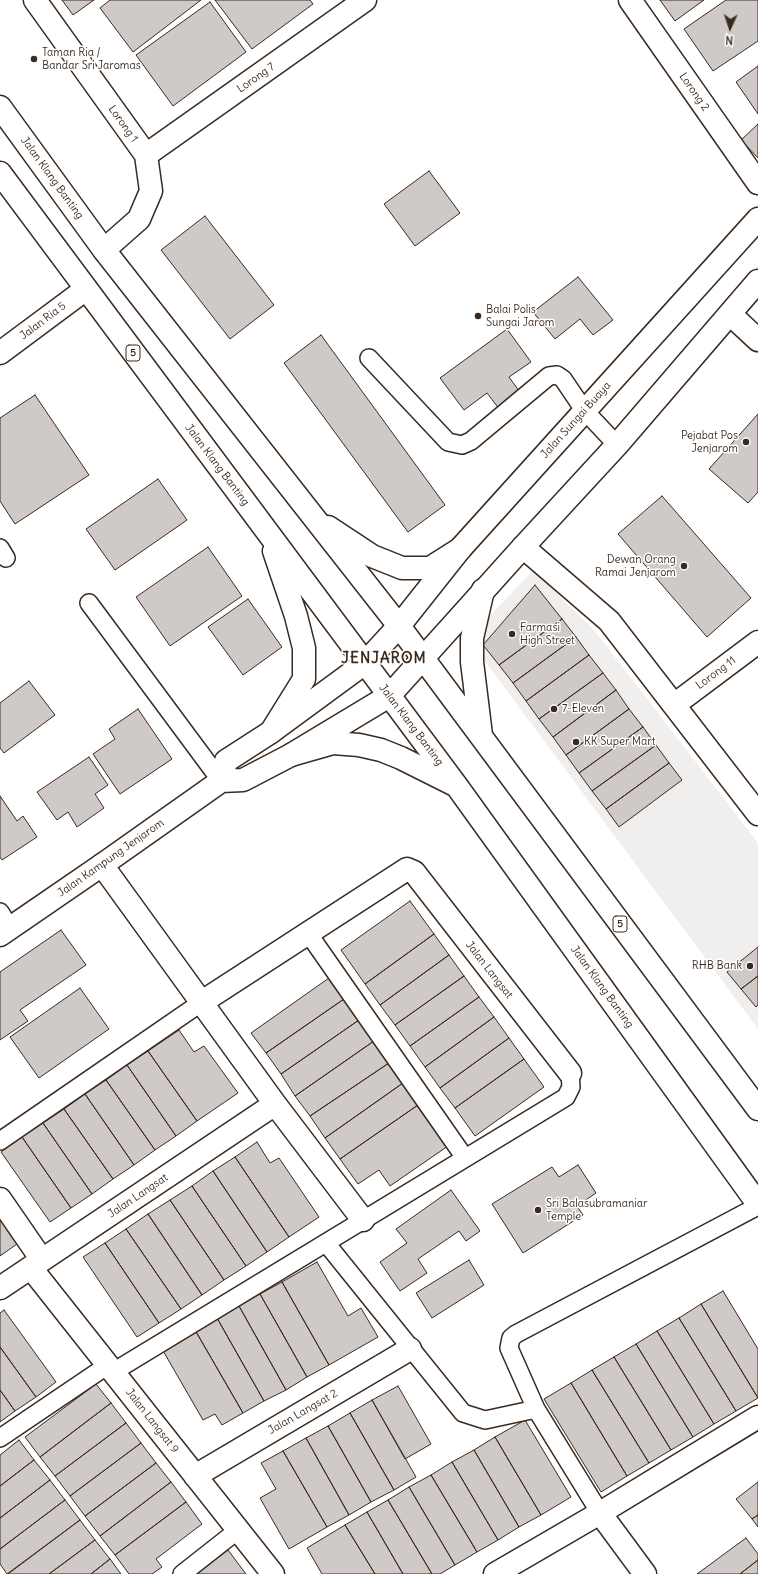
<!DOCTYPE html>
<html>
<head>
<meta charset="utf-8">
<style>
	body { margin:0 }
	#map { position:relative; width:758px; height:1574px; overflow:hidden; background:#fff; font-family:Delius,sans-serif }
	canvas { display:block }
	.north { position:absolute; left:710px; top:8px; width:40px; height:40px; -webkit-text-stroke:3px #fff; paint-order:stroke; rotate:183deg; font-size:11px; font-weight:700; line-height:16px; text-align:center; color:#3b2a1e }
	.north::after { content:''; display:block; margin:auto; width:14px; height:18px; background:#3b2a1e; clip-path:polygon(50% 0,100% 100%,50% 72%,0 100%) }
</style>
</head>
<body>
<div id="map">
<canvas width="758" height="1574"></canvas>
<div class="north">N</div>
</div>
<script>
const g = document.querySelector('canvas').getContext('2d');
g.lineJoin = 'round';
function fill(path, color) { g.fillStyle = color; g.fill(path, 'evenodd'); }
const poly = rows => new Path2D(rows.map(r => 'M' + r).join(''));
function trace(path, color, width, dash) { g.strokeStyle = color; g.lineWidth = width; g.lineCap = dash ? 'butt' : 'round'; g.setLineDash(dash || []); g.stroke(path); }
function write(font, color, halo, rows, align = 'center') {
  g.font = font + ' Delius,sans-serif'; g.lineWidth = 3; g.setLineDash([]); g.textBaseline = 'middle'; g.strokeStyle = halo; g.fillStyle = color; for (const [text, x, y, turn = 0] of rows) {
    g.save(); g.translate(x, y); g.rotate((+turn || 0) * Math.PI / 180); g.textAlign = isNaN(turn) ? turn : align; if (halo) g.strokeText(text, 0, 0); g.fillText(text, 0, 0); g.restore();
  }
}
const built = poly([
	[533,570,594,630,758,843,758,1029,481,656,486,620]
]);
const building = poly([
	[62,0,94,0,73,15,62,0],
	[110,0,201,0,133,52,100,8,110,0],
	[215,0,310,0,313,4,252,49,215,0],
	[660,0,704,0,675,21,660,0],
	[726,0,758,0,758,41,713,71,684,29,726,0],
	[210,2,246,52,173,106,136,55,210,2],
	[758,66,758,114,736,82,758,66],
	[758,124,758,158,741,140,758,124],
	[429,171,460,213,415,246,384,204,429,171],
	[205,216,274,305,230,339,161,250,205,216],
	[578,277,613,320,593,335,580,319,555,339,533,312,578,277],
	[507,329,531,362,509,377,522,395,500,410,487,393,464,410,440,378,507,329],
	[321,335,445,505,408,532,284,363,321,335],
	[35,395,89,475,15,524,0,501,0,418,35,395],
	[758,414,758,492,748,503,709,469,758,414],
	[158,479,187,520,115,570,86,529,158,479],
	[662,496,751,598,707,637,618,534,662,496],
	[208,547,242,596,170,646,136,597,208,547],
	[535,585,562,619,499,665,483,645,535,585],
	[248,599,282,647,243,675,208,627,248,599],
	[562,619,576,637,513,683,499,665,562,619],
	[576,637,589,655,526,701,513,683,576,637],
	[589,655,603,673,539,719,526,701,589,655],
	[603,673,616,690,553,737,539,719,603,673],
	[29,681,55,715,4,753,0,748,0,703,29,681],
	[616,690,629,709,566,755,553,737,616,690],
	[138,709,172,759,120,794,93,754,115,739,109,729,138,709],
	[629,709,643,727,579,773,566,755,629,709],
	[643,727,656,745,592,791,579,773,643,727],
	[656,745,669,763,606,809,592,791,656,745],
	[89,757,108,785,95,794,104,808,77,827,68,812,57,820,37,792,89,757],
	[669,763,682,780,619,827,606,809,669,763],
	[0,796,17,821,23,816,37,837,2,860,0,857,0,796],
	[410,901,434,934,365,984,341,950,410,901],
	[61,930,86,965,20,1010,28,1021,0,1040,0,972,61,930],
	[434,934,449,955,380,1005,365,984,434,934],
	[758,947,758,976,741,989,727,972,758,947],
	[449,955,464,976,395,1025,380,1005,449,955],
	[464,976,479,997,410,1046,395,1025,464,976],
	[758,976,758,1005,756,1007,741,989,758,976],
	[329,978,344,999,266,1053,251,1033,329,978],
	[80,988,109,1029,39,1078,10,1037,80,988],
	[479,997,494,1017,425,1067,410,1046,479,997],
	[344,999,359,1020,281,1074,266,1053,344,999],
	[494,1017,509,1038,440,1088,425,1067,494,1017],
	[359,1020,374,1041,295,1096,281,1074,359,1020],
	[179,1030,194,1052,204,1046,238,1093,197,1121,148,1051,179,1030],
	[509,1038,524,1059,455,1108,440,1088,509,1038],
	[374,1041,389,1063,310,1116,295,1096,374,1041],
	[148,1051,197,1121,176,1136,127,1065,148,1051],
	[524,1059,544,1087,475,1136,455,1108,524,1059],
	[389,1063,403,1083,325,1138,310,1116,389,1063],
	[127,1065,176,1136,155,1150,106,1080,127,1065],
	[106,1080,155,1150,134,1165,85,1094,106,1080],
	[403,1083,418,1105,340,1159,325,1138,403,1083],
	[85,1094,134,1165,113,1179,64,1109,85,1094],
	[418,1105,448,1146,390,1186,379,1170,358,1184,340,1159,418,1105],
	[64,1109,113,1179,92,1194,43,1123,64,1109],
	[43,1123,92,1194,71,1208,22,1137,43,1123],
	[22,1137,71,1208,50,1222,1,1152,22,1137],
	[257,1142,270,1163,279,1158,319,1217,289,1237,235,1157,257,1142],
	[235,1157,289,1237,267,1252,213,1171,235,1157],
	[578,1165,596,1193,577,1206,583,1215,523,1253,492,1204,552,1167,559,1177,578,1165],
	[213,1171,267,1252,246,1266,192,1186,213,1171],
	[192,1186,246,1266,224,1280,170,1200,192,1186],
	[451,1190,480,1231,466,1241,459,1231,418,1259,427,1273,400,1291,380,1262,407,1243,396,1229,451,1190],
	[170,1200,224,1280,202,1295,148,1214,170,1200],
	[148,1214,202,1295,181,1309,126,1229,148,1214],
	[0,1220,17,1244,0,1256,0,1220],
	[126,1229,181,1309,159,1323,105,1243,126,1229],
	[105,1243,159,1323,137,1337,83,1257,105,1243],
	[469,1260,484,1285,432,1318,416,1293,469,1260],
	[317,1262,348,1316,361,1308,378,1337,329,1365,282,1282,317,1262],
	[282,1282,329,1365,307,1377,260,1294,282,1282],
	[723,1291,758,1349,758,1398,701,1304,723,1291],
	[260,1294,307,1377,286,1390,239,1306,260,1294],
	[701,1304,758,1398,736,1411,679,1318,701,1304],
	[239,1306,286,1390,264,1401,217,1318,239,1306],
	[4,1310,56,1382,36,1397,0,1347,0,1313,4,1310],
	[217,1318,264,1401,243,1413,195,1330,217,1318],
	[679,1318,736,1411,714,1424,657,1331,679,1318],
	[195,1330,243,1413,222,1425,215,1414,203,1420,162,1349,195,1330],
	[657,1331,714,1424,693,1437,636,1344,657,1331],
	[636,1344,693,1437,671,1450,614,1357,636,1344],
	[0,1347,36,1397,15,1411,0,1390,0,1347],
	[614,1357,671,1450,649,1463,592,1370,614,1357],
	[592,1370,649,1463,627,1476,571,1383,592,1370],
	[571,1383,627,1476,601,1492,544,1399,571,1383],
	[96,1384,111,1403,40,1457,25,1437,96,1384],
	[398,1386,431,1444,405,1459,372,1400,398,1386],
	[0,1390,15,1411,0,1422,0,1390],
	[372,1400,416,1477,394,1490,350,1413,372,1400],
	[111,1403,126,1423,55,1476,40,1457,111,1403],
	[350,1413,394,1490,371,1502,328,1426,350,1413],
	[525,1420,571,1497,541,1515,495,1437,525,1420],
	[126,1423,141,1443,70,1496,55,1476,126,1423],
	[328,1426,371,1502,349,1515,306,1438,328,1426],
	[495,1437,541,1515,519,1527,474,1450,495,1437],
	[306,1438,349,1515,327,1527,283,1451,306,1438],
	[19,1440,34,1460,0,1486,0,1455,19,1440],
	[141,1443,156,1463,85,1516,70,1496,141,1443],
	[474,1450,519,1527,498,1540,452,1462,474,1450],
	[283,1451,327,1527,289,1549,260,1498,276,1489,261,1463,283,1451],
	[34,1460,50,1480,0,1518,0,1486,34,1460],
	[452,1462,498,1540,477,1552,431,1475,452,1462],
	[156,1463,171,1482,100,1536,85,1516,156,1463],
	[431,1475,477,1552,455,1565,409,1487,431,1475],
	[50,1480,65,1500,0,1549,0,1518,50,1480],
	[171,1482,186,1502,115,1555,100,1536,171,1482],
	[758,1482,758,1515,752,1519,736,1499,758,1482],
	[409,1487,455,1565,440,1574,432,1574,388,1500,409,1487],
	[65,1500,80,1520,7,1574,0,1564,0,1549,65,1500],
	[388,1500,432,1574,403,1574,367,1512,388,1500],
	[186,1502,202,1524,156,1559,162,1567,152,1574,129,1574,115,1555,186,1502],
	[367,1512,403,1574,375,1574,345,1525,367,1512],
	[758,1515,758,1527,752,1519,758,1515],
	[80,1520,95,1540,49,1574,8,1574,80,1520],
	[345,1525,375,1574,322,1574,307,1548,345,1525],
	[746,1538,758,1554,758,1560,740,1574,697,1574,746,1538],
	[95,1540,110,1559,91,1574,49,1574,95,1540],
	[228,1550,246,1574,196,1574,228,1550],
	[110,1559,121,1574,91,1574,110,1559],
	[758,1560,758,1574,740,1574,758,1560]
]);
const service = poly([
	[369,358,448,442,462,445,471,441,549,376,557,375,563,379,584,410,617,445],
	[0,548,6,558],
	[89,603,221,781],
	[0,912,10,928],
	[308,933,465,1158],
	[0,1141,202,1002],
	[326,1243,463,1413,485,1420,536,1409,600,1513],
	[113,1372,566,1097,571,1087,570,1073],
	[536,1409,509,1348,511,1338,516,1334,758,1206],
	[0,1438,108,1365],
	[182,1574,238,1530]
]);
const minor = poly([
	[35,0,146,155,151,191,139,219,104,250],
	[630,0,758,183],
	[146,155,365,0],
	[730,314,758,340],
	[0,353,86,289],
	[523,547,609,621,758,814],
	[674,705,758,642],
	[102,865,275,1104,363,1220],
	[202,1002,407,869,414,872,570,1073],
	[0,1199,42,1260],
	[31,1268,273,1574],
	[0,1288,275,1104],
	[195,1476,410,1349],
	[600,1513,645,1574],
	[495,1574,600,1513,758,1417]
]);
const tertiary = poly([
	[221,781,226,761,271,732,365,663,399,626,460,549,758,219],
	[0,935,102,865,221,781,243,780,291,755,389,696,523,547,617,445,758,281]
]);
const trunk = poly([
	[0,107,104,250,399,626,758,1109],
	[0,173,456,785,758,1204],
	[328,527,372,556,402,568,430,568,460,549],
	[271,732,304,679,304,648,296,616,274,551],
	[481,735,472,662,472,638,483,590],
	[291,755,333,743,359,745,381,750,401,758,453,784]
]);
const markers = [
	[34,59,4,"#3b2a1e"],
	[478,316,4,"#3b2a1e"],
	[746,442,4,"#3b2a1e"],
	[684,566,4,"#3b2a1e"],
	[512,634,4,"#3b2a1e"],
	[554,709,4,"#3b2a1e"],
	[576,742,4,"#3b2a1e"],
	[750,966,4,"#3b2a1e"],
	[538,1210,4,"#3b2a1e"]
];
const shields = [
	[133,353,14],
	[620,924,14]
];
const shieldNames = [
	["5",133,353],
	["5",620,924]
];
const poiNames = [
	["Taman Ria /",42,53],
	["Bandar Sri Jaromas",42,66],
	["Balai Polis",486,310],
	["Sungai Jarom",486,323],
	["Pejabat Pos",738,436,"right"],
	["Jenjarom",738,449,"right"],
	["Dewan Orang",676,560,"right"],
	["Ramai Jenjarom",676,573,"right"],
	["Farmasi",520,628],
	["High Street",520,641],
	["7-Eleven",562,709],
	["KK Super Mart",584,742],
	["RHB Bank",742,966,"right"],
	["Sri Balasubramaniar",546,1204],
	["Temple",546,1217]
];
const streetNames = [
	["Lorong 7",256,78,-35],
	["Lorong 2",694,92,55],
	["Lorong 1",123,124,54],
	["Jalan Klang Banting",52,178,54],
	["Jalan Ria 5",43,321,-37],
	["Jalan Sungai Buaya",576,420,-48],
	["Jalan Klang Banting",217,465,53],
	["Lorong 11",716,673,-37],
	["Jalan Klang Banting",411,725,53],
	["Jalan Kampung Jenjarom",111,858,-35],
	["Jalan Langsat",489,970,52],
	["Jalan Klang Banting",602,987,54],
	["Jalan Langsat",138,1196,-34],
	["Jalan Langsat 2",303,1412,-30],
	["Jalan Langsat 9",152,1421,52]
];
const districtNames = [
	["JENJAROM",384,659]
];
fill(built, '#f1efee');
fill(building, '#cfcac7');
trace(building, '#3b2a1e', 1);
trace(service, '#3b2a1e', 20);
trace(minor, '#3b2a1e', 25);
trace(tertiary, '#3b2a1e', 25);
trace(trunk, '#3b2a1e', 25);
trace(service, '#fff', 17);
trace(minor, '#fff', 22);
trace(tertiary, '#fff', 22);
trace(trunk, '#fff', 22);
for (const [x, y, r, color] of markers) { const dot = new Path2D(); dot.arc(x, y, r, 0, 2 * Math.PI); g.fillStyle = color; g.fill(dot); trace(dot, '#fff', 1.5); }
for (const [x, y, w] of shields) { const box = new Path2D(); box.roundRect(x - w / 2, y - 8, w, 16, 3); g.fillStyle = '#fff'; g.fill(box); trace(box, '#3b2a1e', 1); }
write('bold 10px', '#3b2a1e', null, shieldNames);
write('11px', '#3b2a1e', '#fff', poiNames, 'left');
write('11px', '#3b2a1e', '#fff', streetNames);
g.letterSpacing = '1px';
write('bold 15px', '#3b2a1e', '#fff', districtNames);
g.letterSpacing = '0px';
</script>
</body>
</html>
